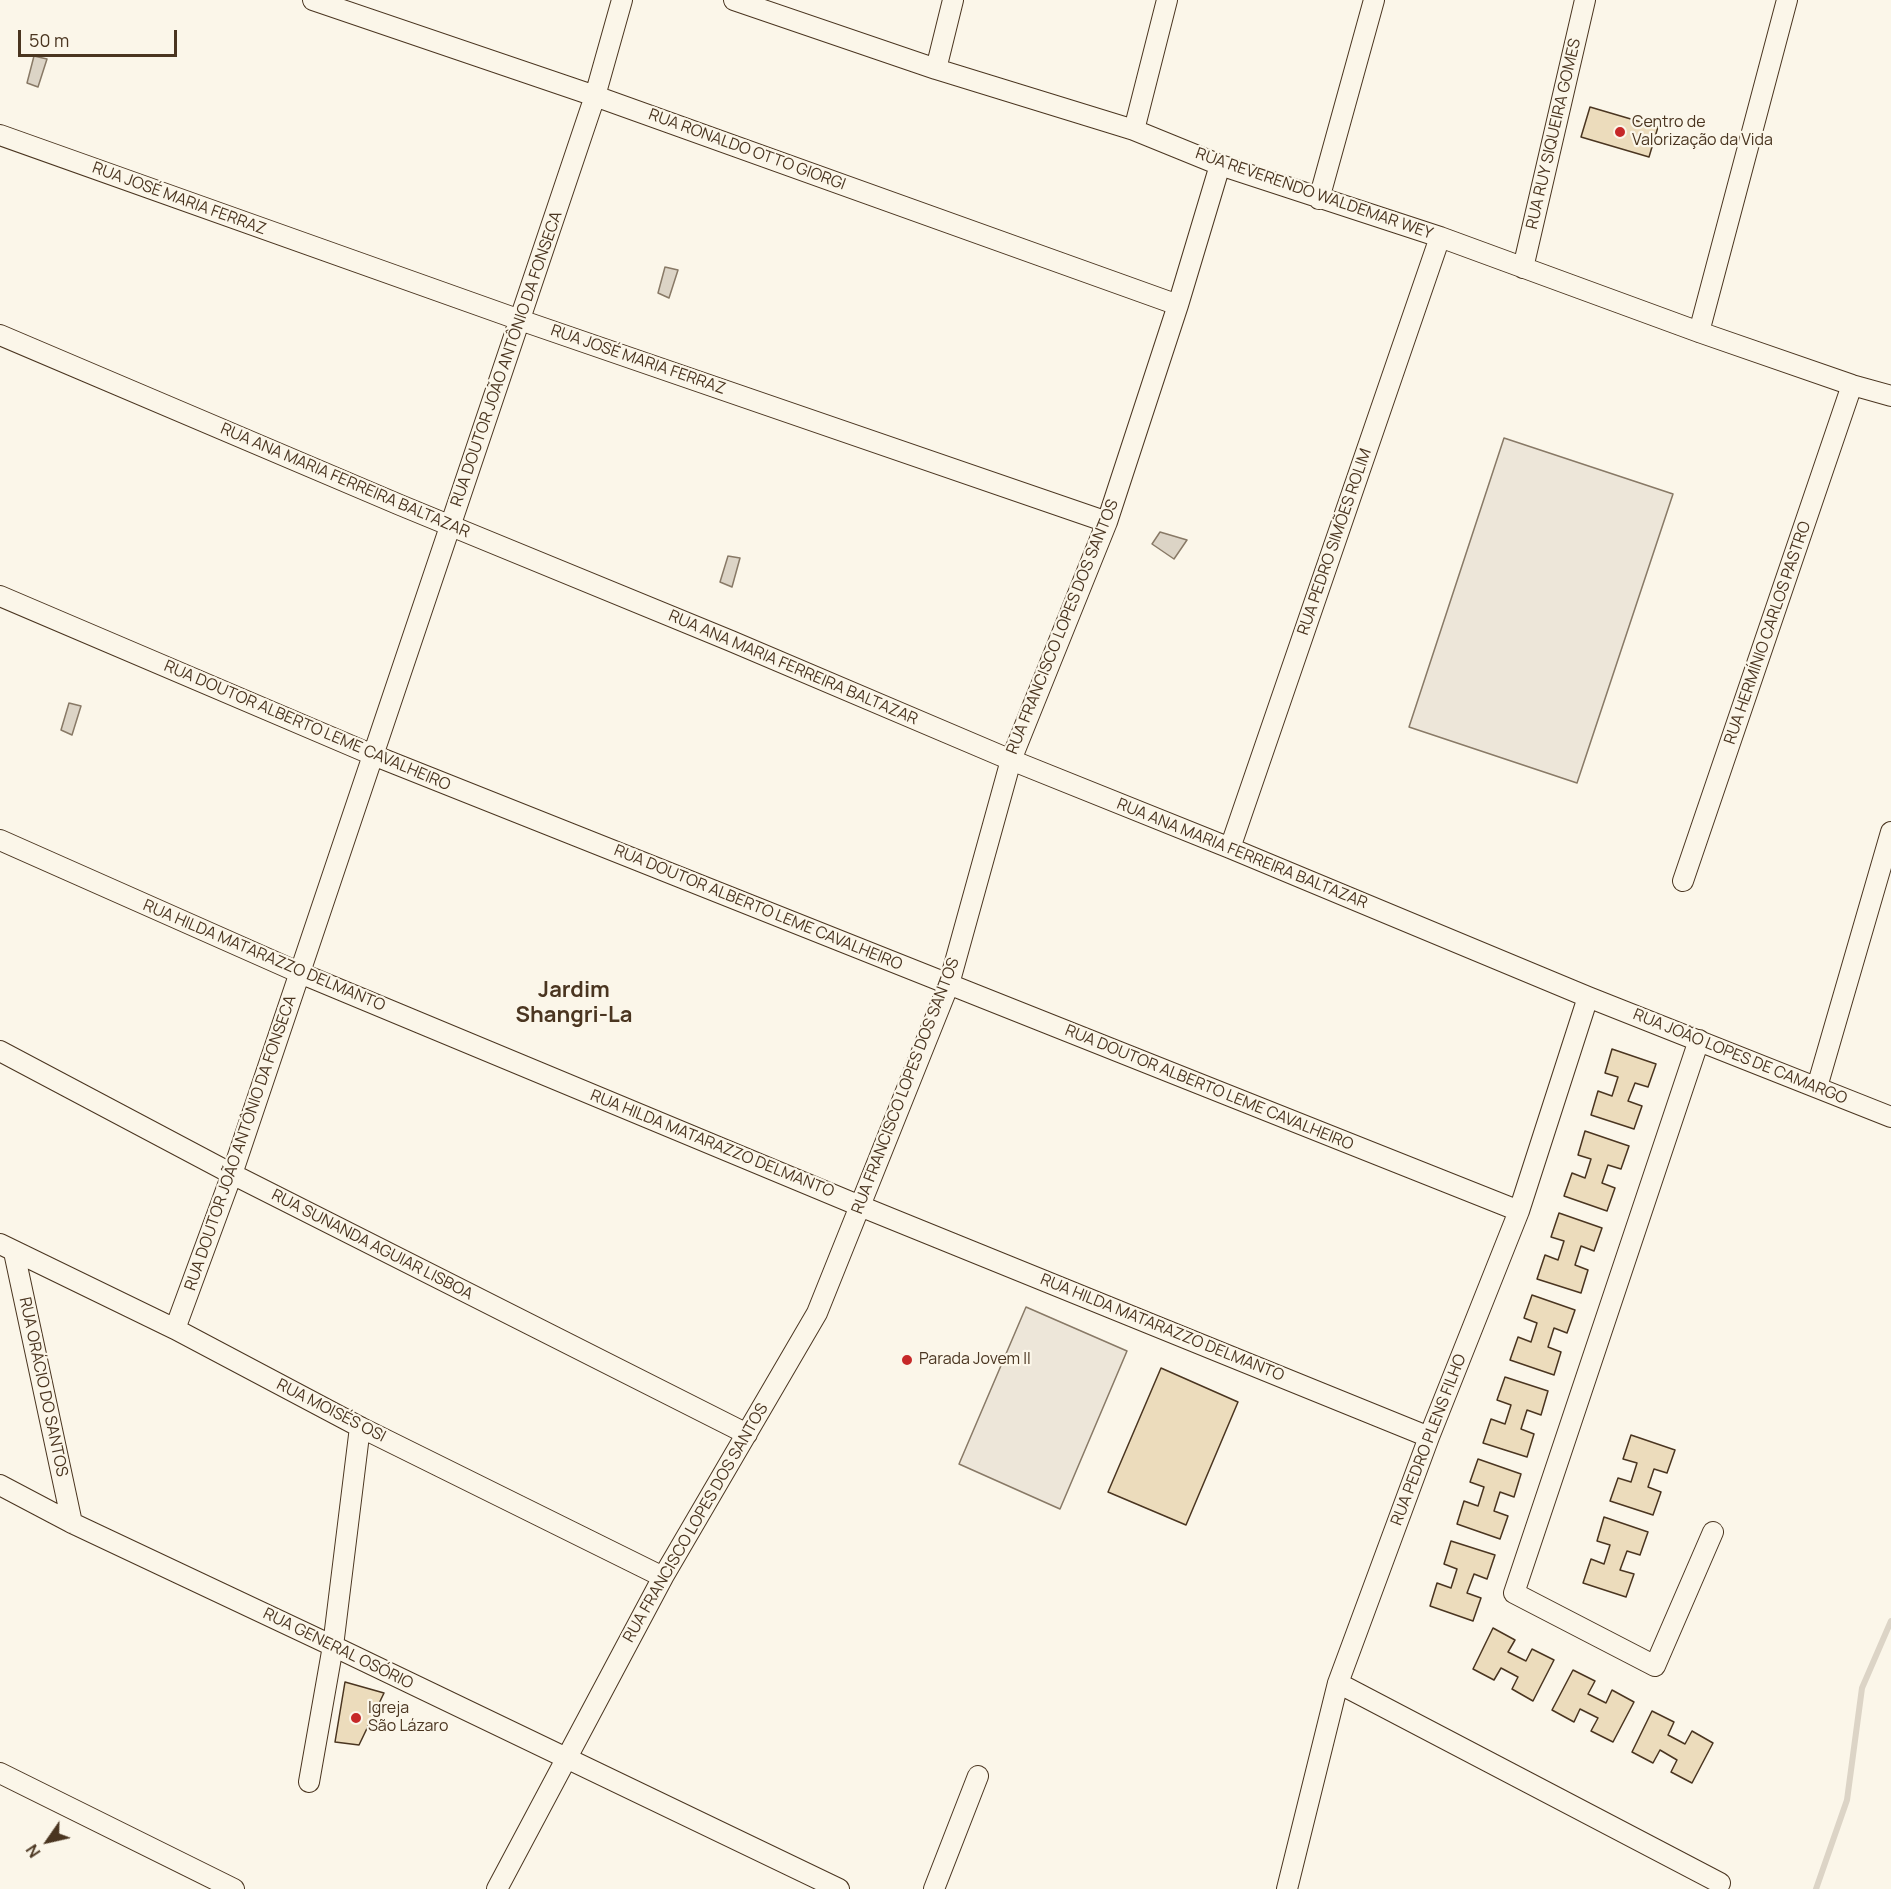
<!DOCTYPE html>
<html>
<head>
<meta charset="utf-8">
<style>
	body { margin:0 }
	#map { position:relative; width:1891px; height:1889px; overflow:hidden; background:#fbf6e9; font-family:Manrope,sans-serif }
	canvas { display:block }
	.north { position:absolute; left:18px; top:1811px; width:60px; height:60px; -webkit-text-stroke:4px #fbf6e9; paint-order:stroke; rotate:236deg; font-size:16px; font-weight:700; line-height:24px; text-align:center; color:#4a3520 }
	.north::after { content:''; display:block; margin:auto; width:21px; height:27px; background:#4a3520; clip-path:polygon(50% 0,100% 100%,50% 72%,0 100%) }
	.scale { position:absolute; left:18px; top:30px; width:159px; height:27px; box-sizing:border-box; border:3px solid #4a3520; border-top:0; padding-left:8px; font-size:18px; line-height:21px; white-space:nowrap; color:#4a3520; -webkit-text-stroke:4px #fbf6e9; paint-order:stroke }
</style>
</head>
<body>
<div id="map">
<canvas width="1891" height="1889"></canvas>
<div class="north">N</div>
<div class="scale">50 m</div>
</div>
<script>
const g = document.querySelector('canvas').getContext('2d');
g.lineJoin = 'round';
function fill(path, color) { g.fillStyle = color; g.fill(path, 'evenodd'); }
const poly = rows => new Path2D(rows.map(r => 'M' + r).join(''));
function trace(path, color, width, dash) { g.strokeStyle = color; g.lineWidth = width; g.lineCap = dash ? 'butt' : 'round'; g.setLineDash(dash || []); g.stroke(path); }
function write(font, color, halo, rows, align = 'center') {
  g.font = font + ' Manrope,sans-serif'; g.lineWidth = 4.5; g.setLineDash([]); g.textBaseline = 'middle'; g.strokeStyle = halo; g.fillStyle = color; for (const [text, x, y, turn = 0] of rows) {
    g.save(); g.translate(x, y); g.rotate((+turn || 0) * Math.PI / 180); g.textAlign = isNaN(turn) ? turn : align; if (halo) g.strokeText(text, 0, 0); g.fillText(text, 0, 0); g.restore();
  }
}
const green = poly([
	[1504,438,1673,494,1577,783,1409,727,1504,438],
	[1026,1307,1127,1351,1060,1509,959,1464,1026,1307]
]);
const water = poly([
	[34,56,47,59,38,87,27,83,34,56],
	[665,267,678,270,669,298,658,293,665,267],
	[1160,532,1187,540,1174,559,1152,544,1160,532],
	[728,556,740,558,732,587,720,582,728,556],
	[69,703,81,706,72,735,61,730,69,703]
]);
const stream = poly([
	[1816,1889,1847,1800,1862,1688,1891,1621]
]);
const building = poly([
	[1590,107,1658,127,1649,157,1581,137,1590,107],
	[1612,1049,1656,1064,1648,1087,1635,1083,1628,1101,1642,1106,1634,1129,1591,1115,1598,1091,1612,1096,1618,1077,1605,1073,1612,1049],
	[1585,1131,1629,1146,1621,1169,1608,1165,1602,1183,1615,1188,1607,1211,1564,1196,1572,1173,1585,1178,1591,1159,1578,1155,1585,1131],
	[1559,1213,1602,1228,1594,1251,1581,1246,1575,1265,1588,1270,1581,1293,1537,1279,1545,1255,1558,1260,1564,1241,1551,1237,1559,1213],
	[1532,1295,1575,1310,1567,1333,1554,1328,1548,1347,1561,1352,1554,1375,1510,1360,1518,1337,1531,1342,1537,1323,1524,1318,1532,1295],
	[1161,1368,1238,1402,1186,1525,1108,1492,1161,1368],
	[1505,1377,1548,1391,1541,1415,1527,1410,1521,1429,1534,1434,1527,1457,1483,1443,1491,1419,1505,1424,1511,1405,1497,1400,1505,1377],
	[1631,1435,1675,1450,1667,1473,1654,1469,1648,1487,1661,1492,1653,1515,1610,1501,1618,1478,1631,1482,1637,1463,1623,1459,1631,1435],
	[1478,1459,1521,1474,1514,1497,1500,1492,1494,1511,1508,1516,1500,1539,1457,1524,1464,1501,1478,1506,1484,1487,1470,1482,1478,1459],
	[1604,1517,1648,1532,1640,1555,1627,1551,1620,1570,1634,1574,1626,1597,1583,1583,1591,1559,1604,1564,1610,1545,1597,1541,1604,1517],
	[1451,1541,1495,1555,1487,1579,1474,1574,1467,1593,1481,1598,1473,1621,1430,1606,1437,1583,1451,1588,1457,1569,1444,1564,1451,1541],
	[1493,1628,1515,1640,1508,1652,1526,1661,1532,1649,1554,1660,1533,1701,1512,1689,1518,1677,1501,1668,1494,1680,1473,1669,1493,1628],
	[1573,1670,1595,1681,1588,1694,1606,1703,1612,1690,1634,1702,1613,1742,1591,1731,1598,1718,1580,1709,1574,1722,1552,1710,1573,1670],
	[345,1682,384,1693,359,1745,335,1742,345,1682],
	[1652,1711,1674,1722,1668,1735,1685,1744,1692,1731,1713,1743,1692,1783,1671,1772,1677,1760,1660,1750,1653,1763,1632,1752,1652,1711]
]);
const street = poly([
	[313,0,595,96,1178,305],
	[734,0,936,69,1134,130,1220,165,1440,237,1699,332,1852,385,1891,396],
	[936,69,953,0],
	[1134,130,1167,0],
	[0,135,520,320,1107,522],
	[1319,199,1374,0],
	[1523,268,1585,0],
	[1699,332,1787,0],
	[0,335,400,505,731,641,1011,760,1230,848,1588,997,1891,1117],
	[0,596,373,755,1519,1211],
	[0,840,300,973,860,1206,1429,1437],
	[1230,848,1440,237],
	[1683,881,1852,385],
	[1699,1040,1514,1593,1655,1666,1713,1532],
	[0,1051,232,1174,747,1434],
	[1817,1087,1891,832],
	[0,1244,175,1329,360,1427,663,1577],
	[14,1252,72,1523],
	[175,1329,232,1174,595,96,622,0],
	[0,1485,72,1523,333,1646,839,1889],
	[1338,1683,1720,1883],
	[0,1773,234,1889],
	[309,1782,333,1646,360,1427],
	[497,1889,663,1577,817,1313,949,984,1011,760,1107,522,1178,305,1220,165],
	[934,1889,978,1776],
	[1287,1889,1338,1683,1429,1437,1519,1211,1588,997]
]);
const markers = [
	[1620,132,6,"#c62828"],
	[907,1360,6,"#c62828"],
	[356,1718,6,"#c62828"]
];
const poiNames = [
	["Centro de",1632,123],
	["Valorização da Vida",1632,141],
	["Parada Jovem II",919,1360],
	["Igreja",368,1709],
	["São Lázaro",368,1727]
];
const streetNames = [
	["RUA RUY SIQUEIRA GOMES",1554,134,-77],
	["RUA RONALDO OTTO GIORGI",747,150,20],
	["RUA REVERENDO WALDEMAR WEY",1314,194,19],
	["RUA JOSÉ MARIA FERRAZ",179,199,20],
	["RUA DOUTOR JOÃO ANTÔNIO DA FONSECA",507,359,-71],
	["RUA JOSÉ MARIA FERRAZ",638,360,19],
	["RUA ANA MARIA FERREIRA BALTAZAR",345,481,23],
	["RUA PEDRO SIMÕES ROLIM",1335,542,-71],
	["RUA FRANCISCO LOPES DOS SANTOS",1063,627,-68],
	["RUA HERMÍNIO CARLOS PASTRO",1768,633,-71],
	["RUA ANA MARIA FERREIRA BALTAZAR",793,668,23],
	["RUA DOUTOR ALBERTO LEME CAVALHEIRO",307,726,23],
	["RUA ANA MARIA FERREIRA BALTAZAR",1242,854,22],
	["RUA DOUTOR ALBERTO LEME CAVALHEIRO",758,908,22],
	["RUA HILDA MATARAZZO DELMANTO",264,956,23],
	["RUA JOÃO LOPES DE CAMARGO",1740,1057,22],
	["RUA FRANCISCO LOPES DOS SANTOS",906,1086,-69],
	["RUA DOUTOR ALBERTO LEME CAVALHEIRO",1209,1088,22],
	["RUA DOUTOR JOÃO ANTÔNIO DA FONSECA",241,1143,-71],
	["RUA HILDA MATARAZZO DELMANTO",712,1144,22],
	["RUA SUNANDA AGUIAR LISBOA",372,1245,27],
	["RUA HILDA MATARAZZO DELMANTO",1162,1328,22],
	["RUA ORÁCIO DO SANTOS",43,1387,78],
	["RUA MOISÉS OSI",331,1411,27],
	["RUA PEDRO PLENS FILHO",1429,1440,-69],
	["RUA FRANCISCO LOPES DOS SANTOS",696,1523,-60],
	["RUA GENERAL OSÓRIO",338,1649,26]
];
const districtNames = [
	["Jardim",574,991],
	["Shangri-La",574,1016]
];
fill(green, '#ede6d9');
trace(green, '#887966', 1.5);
fill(water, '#dcd4c6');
trace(water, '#887966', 1.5);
trace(stream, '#dcd4c6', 6);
fill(building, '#ecdcbc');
trace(building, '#4a3520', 1.5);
trace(street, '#4a3520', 22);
trace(street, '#fbf6e9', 20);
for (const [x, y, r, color] of markers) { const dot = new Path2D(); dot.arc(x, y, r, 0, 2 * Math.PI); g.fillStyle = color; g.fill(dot); trace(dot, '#fbf6e9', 2); }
write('16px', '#4a3520', '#fbf6e9', poiNames, 'left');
write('16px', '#4a3520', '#fbf6e9', streetNames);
write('bold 22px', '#4a3520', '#fbf6e9', districtNames);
</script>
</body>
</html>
